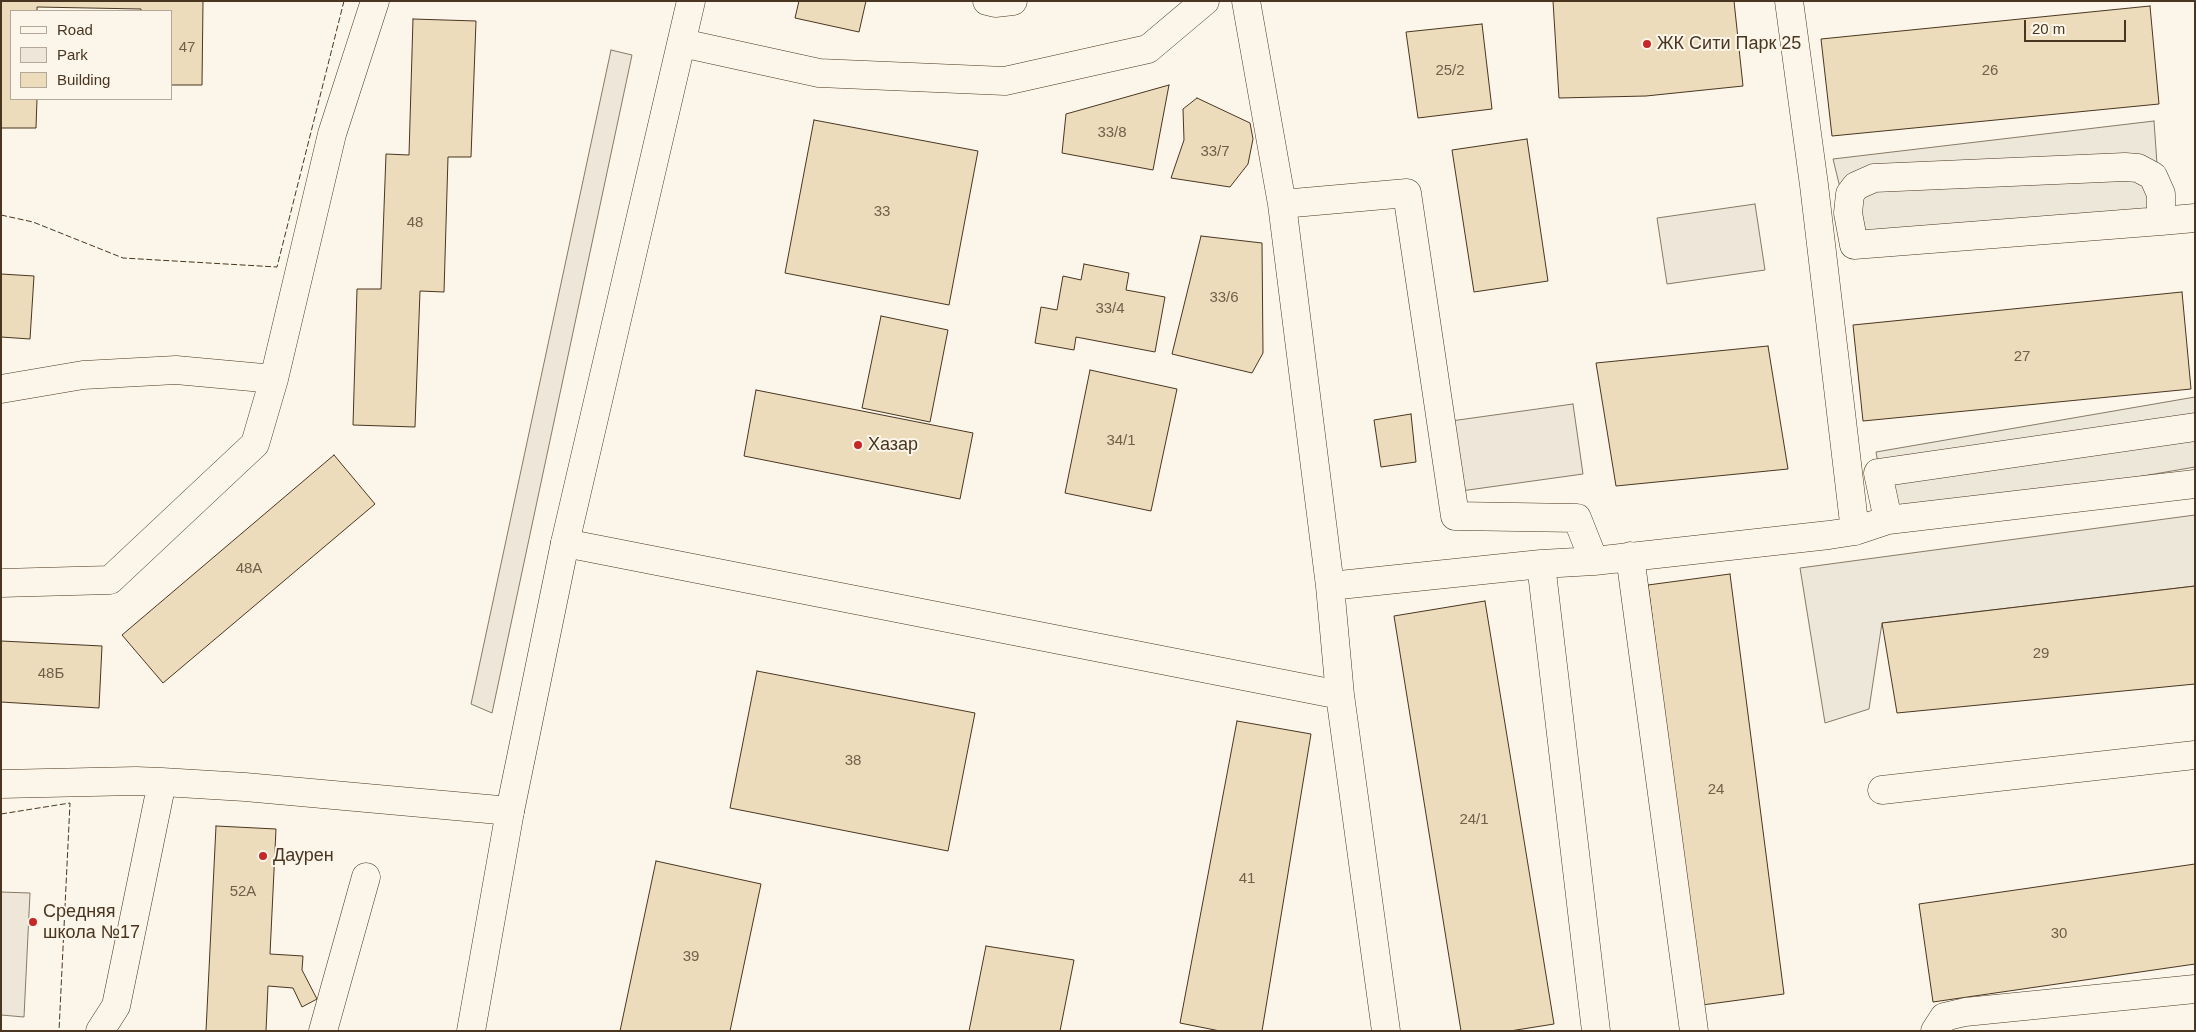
<!DOCTYPE html>
<html>
<head>
<meta charset="utf-8">
<style>
	body { margin:0 }
	#map { position:relative; width:2196px; height:1032px; overflow:hidden; background:#fbf6e9; font-family:Helvetica,sans-serif }
	canvas { display:block }
	.frame { position:absolute; inset:0; border:2px solid #4a3520; pointer-events:none }
	.legend { position:absolute; left:10px; top:10px; width:162px; height:90px; box-sizing:border-box; background:#fbf6e9; border:1px solid #b4a999; margin:0; padding:6px 9px; list-style:none; font-size:15px; color:#4a3520 }
	.legend li { display:flex; align-items:center; gap:10px; height:25px }
	.legend b { width:25px; border:1px solid #b4a999 }
	.scale { position:absolute; left:2024px; top:20px; width:102px; height:22px; box-sizing:border-box; border:2px solid #4a3520; border-top:0; padding-left:6px; font-size:15px; line-height:18px; white-space:nowrap; color:#4a3520; -webkit-text-stroke:4px #fbf6e9; paint-order:stroke }
</style>
</head>
<body>
<div id="map">
<canvas width="2196" height="1032"></canvas>
<div class="frame"></div>
<ul class="legend">
<li><b style="height:6px;background:#fbf6e9"></b>Road</li>
<li><b style="height:14px;background:#ede6d9"></b>Park</li>
<li><b style="height:14px;background:#ecdcbc"></b>Building</li>
</ul>
<div class="scale">20 m</div>
</div>
<script>
const g = document.querySelector('canvas').getContext('2d');
g.lineJoin = 'round';
function fill(path, color) { g.fillStyle = color; g.fill(path, 'evenodd'); }
const poly = rows => new Path2D(rows.map(r => 'M' + r).join(''));
function trace(path, color, width, dash) { g.strokeStyle = color; g.lineWidth = width; g.lineCap = dash ? 'butt' : 'round'; g.setLineDash(dash || []); g.stroke(path); }
function write(font, color, halo, rows, align = 'center') {
  g.font = font + ' Helvetica,sans-serif'; g.lineWidth = 4; g.setLineDash([]); g.textBaseline = 'middle'; g.strokeStyle = halo; g.fillStyle = color; for (const [text, x, y, turn = 0] of rows) {
    g.save(); g.translate(x, y); g.rotate((+turn || 0) * Math.PI / 180); g.textAlign = isNaN(turn) ? turn : align; if (halo) g.strokeText(text, 0, 0); g.fillText(text, 0, 0); g.restore();
  }
}
const green = poly([
	[611,50,632,55,492,713,471,704,611,50],
	[1755,204,1765,270,1667,284,1657,218,1755,204],
	[1573,404,1583,474,1461,491,1451,421,1573,404],
	[1,892,30,893,24,1017,1,1015,1,892]
]);
const parking = poly([
	[2154,121,2161,221,1854,245,1833,159,2154,121],
	[2195,397,2195,467,1888,520,1876,452,2195,397],
	[2195,515,2195,586,1882,623,1869,709,1825,723,1800,568,2195,515]
]);
const building = poly([
	[1,1,203,1,202,85,171,85,171,11,141,11,141,9,37,7,37,11,11,11,11,99,37,99,36,128,1,128,1,1],
	[799,1,866,1,859,32,795,18,799,1],
	[1553,1,1734,1,1743,86,1646,96,1559,98,1553,1],
	[2150,6,2159,104,1832,136,1821,39,2150,6],
	[413,19,476,21,471,157,448,157,444,292,420,291,415,427,353,425,357,289,381,289,386,154,409,155,413,19],
	[1482,24,1492,109,1418,118,1406,32,1482,24],
	[1169,85,1153,170,1062,153,1066,114,1169,85],
	[1197,98,1250,123,1253,139,1248,164,1230,187,1171,178,1184,140,1183,109,1197,98],
	[814,120,978,151,949,305,785,273,814,120],
	[1527,139,1548,281,1474,292,1452,150,1527,139],
	[1201,236,1262,243,1263,353,1252,373,1172,354,1201,236],
	[1084,264,1129,273,1126,290,1165,297,1155,352,1076,337,1074,350,1035,343,1041,307,1057,310,1063,276,1081,280,1084,264],
	[1,274,34,276,30,339,1,337,1,274],
	[2182,292,2191,389,1863,421,1853,325,2182,292],
	[881,316,948,330,930,422,862,408,881,316],
	[1768,346,1788,469,1616,486,1596,363,1768,346],
	[1090,370,1177,389,1151,511,1065,493,1090,370],
	[756,390,973,433,960,499,744,456,756,390],
	[1411,414,1416,462,1381,467,1374,420,1411,414],
	[334,455,375,504,163,683,122,635,334,455],
	[1730,574,1784,994,1702,1005,1648,585,1730,574],
	[2195,586,2195,684,1897,713,1882,623,2195,586],
	[1485,601,1554,1024,1510,1031,1461,1031,1394,616,1485,601],
	[1,641,102,646,99,708,1,702,1,641],
	[757,671,975,713,948,851,730,808,757,671],
	[1237,721,1311,734,1262,1031,1220,1031,1180,1023,1237,721],
	[216,826,276,829,270,954,303,956,302,970,317,999,302,1007,293,988,268,986,266,1031,206,1031,216,826],
	[656,861,761,884,730,1031,620,1031,656,861],
	[2195,864,2195,964,1933,1002,1919,904,2195,864],
	[986,946,1074,960,1060,1031,969,1031,986,946]
]);
const minor = poly([
	[987,1,995,3,1013,1],
	[1246,1,1282,204,1330,586,1340,695,1386,1031],
	[1789,1,1814,185,1855,531],
	[682,43,819,73,1005,81,1148,49,1205,1],
	[1282,204,1407,193,1455,516,1577,518,1594,561],
	[2161,221,1854,245,1848,213,1850,194,1856,186,1874,178,2125,167,2138,168,2153,176,2161,194,2161,221,2195,218],
	[1,389,83,375,176,370,274,379],
	[1888,520,1878,473,2195,427],
	[565,543,1340,695],
	[1630,556,1694,1031],
	[1541,564,1596,1031],
	[1,583,110,580,255,444,274,379,332,134,375,1],
	[1330,586,1541,564,1594,561,1829,535,1855,531,1888,520,2195,484],
	[1,784,136,781,162,782,245,787,510,811],
	[1882,790,2195,755],
	[100,1031,116,1006,162,782],
	[323,1031,366,877],
	[1935,1031,1944,1017,1965,1012,2195,989]
]);
const major = poly([
	[471,1031,510,811,565,543,691,1]
]);
const fence = poly([
	[1,215,33,222,123,258,277,267,344,1],
	[1,814,70,803,59,1031]
]);
const markers = [
	[1647,44,5,"#c62828"],
	[858,445,5,"#c62828"],
	[263,856,5,"#c62828"],
	[33,922,5,"#c62828"]
];
const numberNames = [
	["47",187,48],
	["25/2",1450,71],
	["26",1990,71],
	["33/8",1112,133],
	["33/7",1215,152],
	["33",882,212],
	["48",415,223],
	["33/6",1224,298],
	["33/4",1110,309],
	["27",2022,357],
	["34/1",1121,441],
	["48А",249,569],
	["29",2041,654],
	["48Б",51,674],
	["38",853,761],
	["24",1716,790],
	["24/1",1474,820],
	["41",1247,879],
	["52А",243,892],
	["30",2059,934],
	["39",691,957]
];
const poiNames = [
	["ЖК Сити Парк 25",1657,44],
	["Хазар",868,445],
	["Даурен",273,856],
	["Средняя",43,912],
	["школа №17",43,933]
];
fill(green, '#ede6d9');
trace(green, '#887966', 1);
fill(parking, '#ede7d9');
trace(parking, '#887966', 1);
fill(building, '#ecdcbc');
trace(building, '#4a3520', 1);
trace(minor, '#4a3520', 29);
trace(major, '#4a3520', 29);
trace(minor, '#fbf6e9', 28);
trace(major, '#fbf6e9', 28);
trace(fence, '#4a3520', 1, [6, 2.5]);
for (const [x, y, r, color] of markers) { const dot = new Path2D(); dot.arc(x, y, r, 0, 2 * Math.PI); g.fillStyle = color; g.fill(dot); trace(dot, '#fbf6e9', 2); }
write('15px', '#725f47', null, numberNames);
write('18px', '#4a3520', '#fbf6e9', poiNames, 'left');
</script>
</body>
</html>
